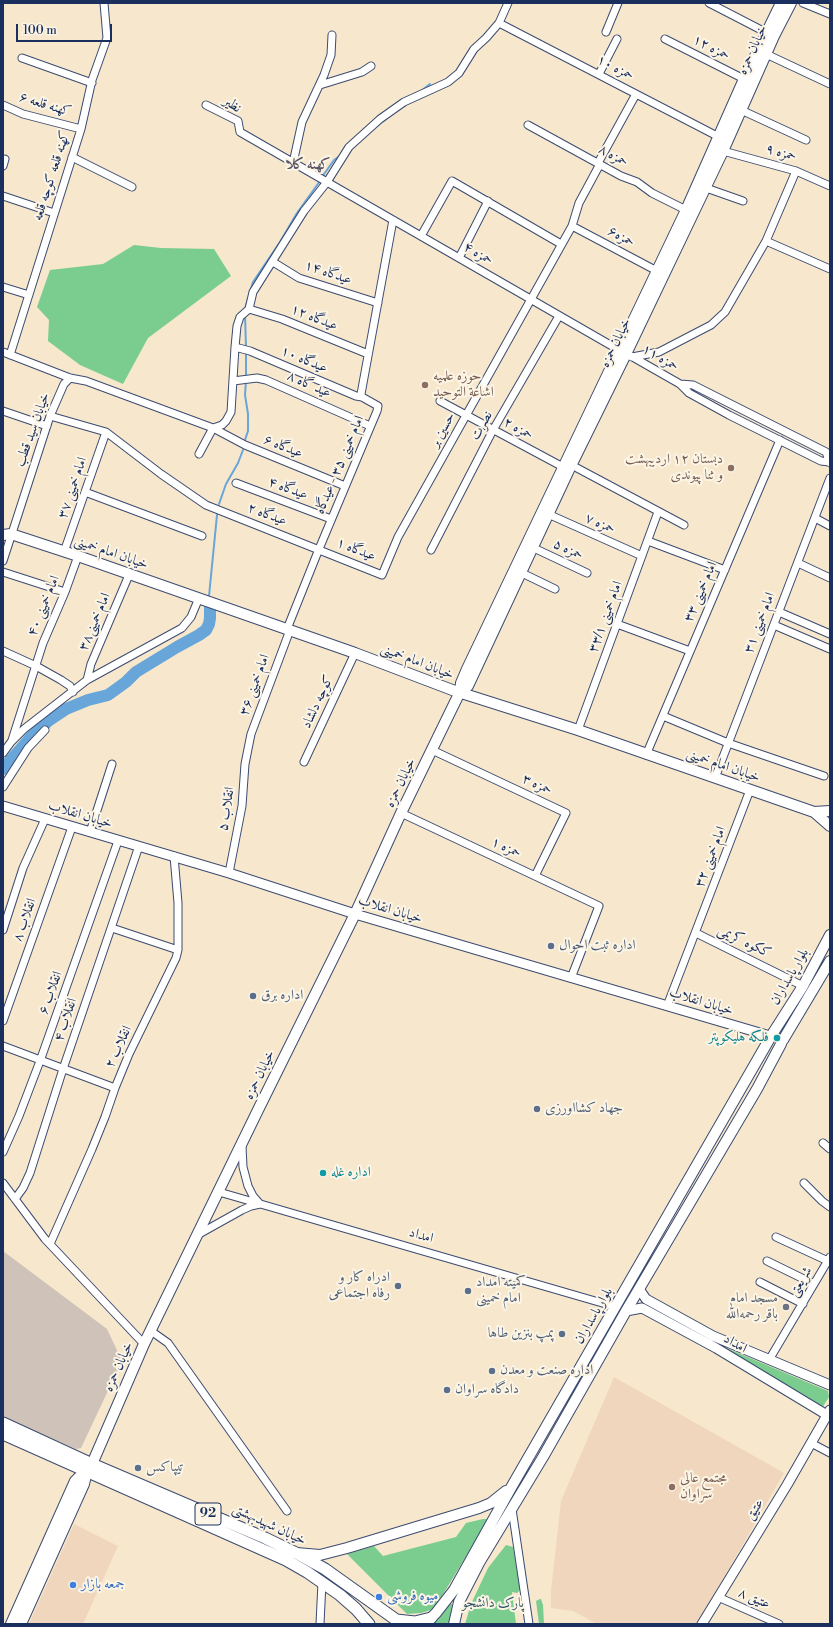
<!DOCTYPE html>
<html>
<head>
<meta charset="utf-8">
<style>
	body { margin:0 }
	#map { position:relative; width:833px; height:1627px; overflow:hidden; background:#f6e7cd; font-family:"Libre Bodoni",serif }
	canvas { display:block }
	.frame { position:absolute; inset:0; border:4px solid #1b2f5e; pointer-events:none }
	.scale { position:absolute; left:16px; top:24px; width:96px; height:18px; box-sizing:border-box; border:2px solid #1b2f5e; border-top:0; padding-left:5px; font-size:12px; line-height:14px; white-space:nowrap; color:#1b2f5e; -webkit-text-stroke:3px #fcf5e5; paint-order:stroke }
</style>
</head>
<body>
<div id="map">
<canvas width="833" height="1627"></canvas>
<div class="frame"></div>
<div class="scale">100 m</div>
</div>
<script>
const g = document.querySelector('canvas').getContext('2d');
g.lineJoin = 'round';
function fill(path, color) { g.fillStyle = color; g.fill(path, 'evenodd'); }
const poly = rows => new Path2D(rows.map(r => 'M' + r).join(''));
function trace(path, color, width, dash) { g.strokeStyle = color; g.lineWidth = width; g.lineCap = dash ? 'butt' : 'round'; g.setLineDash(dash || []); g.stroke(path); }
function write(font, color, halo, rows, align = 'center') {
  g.font = font + ' "Libre Bodoni",Amiri,serif'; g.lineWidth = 4; g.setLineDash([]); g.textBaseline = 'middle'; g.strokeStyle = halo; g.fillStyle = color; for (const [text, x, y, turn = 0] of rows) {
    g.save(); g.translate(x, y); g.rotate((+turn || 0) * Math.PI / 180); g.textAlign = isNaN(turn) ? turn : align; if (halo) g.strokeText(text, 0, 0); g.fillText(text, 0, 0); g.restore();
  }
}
const built = poly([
	[614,1377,784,1473,697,1624,597,1624,573,1611,551,1608,551,1591,561,1501],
	[74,1524,118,1546,83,1624,29,1624]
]);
const industrial = poly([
	[3,1251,107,1329,122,1361,81,1448,76,1449,3,1417]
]);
const green = poly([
	[134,245,161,248,214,249,231,276,148,338,123,384,80,365,48,341,49,320,37,307,50,270,103,264],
	[724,1347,828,1391,829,1397,822,1408,722,1350],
	[483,1519,487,1519,487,1522,434,1609,421,1613,407,1614,347,1554,374,1546,383,1556,456,1537,466,1523],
	[506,1545,513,1547,520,1582,520,1590,517,1593,512,1592,516,1624,465,1624,471,1604,488,1568],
	[540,1599,541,1599,543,1605,544,1624,539,1624,536,1601],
	[449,1604,452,1604,454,1607,450,1624,433,1624]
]);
const stream = poly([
	[421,91,430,84],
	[377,126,386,119],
	[322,177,334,160,341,155],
	[250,292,253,282,280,242,297,213,320,181],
	[245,309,248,298],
	[245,315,246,347],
	[246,351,246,377],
	[245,440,248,431,248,414,245,395,246,381],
	[219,504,226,484,238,463,243,450],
	[209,596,217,515]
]);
const river = poly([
	[3,769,32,736,48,721,66,709,88,700,108,695,126,682,136,672,177,647,199,635,206,630,209,624,210,618,210,608]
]);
const minor = poly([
	[709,3,771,35],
	[803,3,830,14],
	[499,23,719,137],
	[606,32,618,3],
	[665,39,744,79],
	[766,54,830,84],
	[22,58,92,83],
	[599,74,617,39],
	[320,85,362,72,371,66],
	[3,105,23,114,81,129],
	[206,105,238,121,240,132,619,350],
	[741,110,806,140],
	[528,125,621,176,637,182,652,193,686,210],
	[723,151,796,171,830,186],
	[72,157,132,187],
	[293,163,302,122,324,75,331,55,332,35],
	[598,163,636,94],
	[3,166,5,159],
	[709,189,743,201],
	[3,196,54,213],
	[572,226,657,271],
	[421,236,452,181,561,244],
	[766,241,830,269],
	[459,258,488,201],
	[273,262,299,278,378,303],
	[3,287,29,295],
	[249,309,282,319,368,354],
	[235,347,250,351,356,396,362,397],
	[3,352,70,378,86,381,213,428,245,445,345,486],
	[10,355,81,129,92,80,107,38,104,3],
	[631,356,680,384,689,393,729,415,821,461,829,462],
	[632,357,659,352,711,325,725,312,766,241,796,171],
	[233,381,257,378,266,380,370,426],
	[680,384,693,385,818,448,826,452,830,463],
	[440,401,563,467],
	[3,411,47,426],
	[50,416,106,432,161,474,206,505,382,575,398,537,572,226,579,203,600,164],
	[199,454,213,428,222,425,226,421,231,412,235,347,237,326,240,317,249,309,253,292,304,211,327,182,349,147,380,119,404,102,448,82,459,73,474,49,486,38,499,23,508,3],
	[577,468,684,525],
	[236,483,331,519],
	[85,492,202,536],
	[548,514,642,556],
	[815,518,830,526],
	[648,541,725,570],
	[431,550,493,430,559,316],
	[538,550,587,573],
	[64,552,106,432],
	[3,561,50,416,64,384,70,378],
	[798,563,830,578],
	[3,572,65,592],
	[526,575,555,589],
	[779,612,830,634],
	[617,624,690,651],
	[774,625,830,649],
	[287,629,319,549,377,411,378,406,362,397,361,394,393,220],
	[3,651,36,666,61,680,70,686,73,692],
	[87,680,91,664,129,575],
	[663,716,728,743,824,776],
	[578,730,658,512],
	[12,740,43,643,65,592,78,556],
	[432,750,566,813,535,876],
	[3,753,11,742,24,729,87,680,182,628,191,617,199,598],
	[646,755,780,440],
	[304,762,355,653],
	[715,778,830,478],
	[3,787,28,748,45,730],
	[401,813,599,906,571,978],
	[90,832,112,764],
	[229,873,242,806,245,764,251,734,290,630],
	[112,928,178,950],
	[3,930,23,868,45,819],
	[696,933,803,986],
	[667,1006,750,790],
	[3,1021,72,827],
	[3,1046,115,1088],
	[823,1143,830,1149],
	[3,1152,19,1116,40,1061,118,841],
	[3,1183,45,1239,144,1344],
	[804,1183,822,1201,830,1207],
	[219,1192,616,1307],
	[15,1199,23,1188,30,1173,63,1069,139,846],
	[199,1234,242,1210,251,1206,260,1204,253,1196,248,1186,243,1167,242,1146],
	[776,1237,828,1261],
	[50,1244,92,1149,105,1117,115,1088,129,1054,176,958,178,950,178,903,174,856],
	[767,1261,814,1284],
	[760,1282,803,1304],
	[151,1331,168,1343,287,1511],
	[769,1360,830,1257],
	[811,1443,830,1453],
	[512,1509,529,1624],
	[718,1597,779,1624],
	[320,1624,322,1582]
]);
const tertiary = poly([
	[3,806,229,873,355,914,770,1036],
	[639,1289,646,1299,713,1336,830,1385],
	[626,1311,642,1308,716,1348,827,1415],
	[702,1624,787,1485,830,1410]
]);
const secondary = poly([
	[3,535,11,534,78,556,355,653,455,691,578,730,814,812,830,826],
	[460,692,461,683,467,669,686,210,744,79,781,3],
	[814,812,830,811],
	[773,1033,803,986,830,935],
	[783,1040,830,961],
	[296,1553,320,1555,347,1548,479,1508,491,1503,506,1491],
	[11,1624,75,1481,92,1464,144,1344,258,1110,355,914,401,813,457,698,460,692,468,686,569,470,626,354,723,151,774,36,791,3],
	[21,1624,84,1484,87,1471],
	[425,1624,436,1613,454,1590,512,1486,770,1038],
	[454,1624,459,1602,479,1563,543,1457,626,1311,757,1089,781,1044]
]);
const primary = poly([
	[3,1423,92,1464,265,1538,296,1553,325,1569,402,1624],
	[3,1434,286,1560,307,1572,340,1595,356,1609,369,1624],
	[396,1620,415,1622,431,1618]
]);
const markers = [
	[425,385,4,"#8d6e63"],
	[731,468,4,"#8d6e63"],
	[551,946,4,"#5c6f8a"],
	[253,996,4,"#5c6f8a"],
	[777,1038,4,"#0f9aa8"],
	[537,1109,4,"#5c6f8a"],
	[323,1173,4,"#0f9aa8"],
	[398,1286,4,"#5c6f8a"],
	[468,1291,4,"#5c6f8a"],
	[786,1307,4,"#6b7280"],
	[562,1334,4,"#5c6f8a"],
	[492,1371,4,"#5c6f8a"],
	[447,1390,4,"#5c6f8a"],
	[138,1468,4,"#5c6f8a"],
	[672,1487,4,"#8d6e63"],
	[73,1585,4,"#3f7fe0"],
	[379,1597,4,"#3f7fe0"]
];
const shields = [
	[208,1514,26]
];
const shieldNames = [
	["92",208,1514]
];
const streetNames = [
	["حمزه ۱۲",711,48,27],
	["خیابان حمزه",753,50,-66],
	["حمزه ۱۰",615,68,27],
	["کهنه قلعه ۶",45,105,17],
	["نظیر",232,105,33],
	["حمزه ۹",781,153,16],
	["حمزه ۸",613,156,28],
	["کهنه قلعه کوچه قلعه",52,176,-72],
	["حمزه۶",621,237,28],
	["حمزه ۴",478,254,30],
	["عیدگاه ۱۴",328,273,19],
	["عیدگاه ۱۲",314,318,22],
	["خیابان حمزه",616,343,-64],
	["حمزه ۱۱",660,358,30],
	["عیدگاه ۱۰",304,360,23],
	["عید گاه ۸",309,385,24],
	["نصرت",482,426,-61],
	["حمزه ۲",518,429,28],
	["خیابان سید قطب",33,430,-70],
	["حسین بر",443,430,-61],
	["عیدگاه ۶",283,447,22],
	["امام خمینی ۳۵ - عیدگاه",340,465,-67],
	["امام خمینی ۳۷",73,488,-71],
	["عیدگاه ۴",288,489,20],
	["عیدگاه ۲",267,515,21],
	["حمزه ۷",600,524,24],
	["عیدگاه ۱",356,550,22],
	["حمزه ۵",568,550,25],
	["خیابان امام خمینی",111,553,19],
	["امام خمینی ۳۳",701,592,-67],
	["امام خمینی ۴۰",44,606,-68],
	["امام خمینی ۳۳/۱",606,617,-70],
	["امام خمینی۳۸",95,622,-67],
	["امام خمینی ۳۱",760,623,-69],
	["خیابان امام خمینی",417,662,21],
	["امام خمینی ۳۶",255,685,-70],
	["کوچه دلشاد",318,702,-65],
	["خیابان امام خمینی",723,766,19],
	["خیابان حمزه",401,783,-64],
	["حمزه ۳",537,785,25],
	["انقلاب ۵",227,809,-81],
	["خیابان انقلاب",80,815,17],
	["حمزه ۱",506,848,25],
	["امام خمینی ۳۲",711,857,-69],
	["خیابان انقلاب",390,910,17],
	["انقلاب ۸",25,920,-70],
	["ککوه کریمی",744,942,26],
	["بلوار پاسداران",790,977,-60],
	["انقلاب ۶",51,993,-70],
	["خیابان انقلاب",701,1002,17],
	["انقلاب ۴",66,1020,-71],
	["انقلاب ۲",119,1047,-65],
	["خیابان حمزه",260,1075,-64],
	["امداد",421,1236,16],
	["شریعتی",801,1282,-60],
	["بلوار پاسداران",594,1316,-60],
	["امداد",735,1344,30],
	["خیابان حمزه",119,1367,-66],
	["عتیق",755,1510,-58],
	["خیابان شهیدبهشتی",269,1525,25],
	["عتیق ۸",754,1599,23]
];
const educationNames = [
	["حوزه علمیه",433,377],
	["اشاعة التوحید",433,393],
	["دبستان ۱۲ اردیبهشت",723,460,"right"],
	["و ثنا پیوندی",723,476,"right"],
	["مجتمع عالی",680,1479],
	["سراوان",680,1495]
];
const serviceNames = [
	["اداره ثبت احوال",559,946],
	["اداره برق",261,996],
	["جهاد کشااورزی",545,1109],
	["ادراه کار و",390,1278,"right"],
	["رفاه اجتماعی",390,1294,"right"],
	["کمیته امداد",476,1283],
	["امام خمینی",476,1299],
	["پمپ بنزین طاها",554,1334,"right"],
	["اداره صنعت و معدن",500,1371],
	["دادگاه سراوان",455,1390],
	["تیپاکس",146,1468]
];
const cultureNames = [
	["فلکه هلیکوپتر",769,1038],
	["اداره غله",331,1173,"left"]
];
const worshipNames = [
	["مسجد امام",778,1299],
	["باقر رحمه‌الله",778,1315]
];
const shopNames = [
	["جمعه بازار",81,1585],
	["میوه فروشی",387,1597]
];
const parkNames = [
	["پارک دانشجو",493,1604]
];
const neighbourhoodNames = [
	["کهنه کلا",308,165]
];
fill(built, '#f0d6bc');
fill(industrial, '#cec2b9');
fill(green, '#7acd8f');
trace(stream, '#68a5d9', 2);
trace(river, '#68a5d9', 12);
trace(minor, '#3c4b6f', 9);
trace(tertiary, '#3c4b6f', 11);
trace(secondary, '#3c4b6f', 12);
trace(primary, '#3c4b6f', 13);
trace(minor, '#fff', 7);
trace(tertiary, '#fff', 9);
trace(secondary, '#fff', 10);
trace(primary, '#fff', 11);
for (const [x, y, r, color] of markers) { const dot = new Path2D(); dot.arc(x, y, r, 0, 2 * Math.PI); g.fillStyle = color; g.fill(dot); trace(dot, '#fcf5e5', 1.5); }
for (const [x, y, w] of shields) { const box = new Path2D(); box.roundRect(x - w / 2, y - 11, w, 22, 3); g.fillStyle = '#fcf5e5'; g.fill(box); trace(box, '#1b2f5e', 1); }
write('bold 13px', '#1b2f5e', null, shieldNames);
write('14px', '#1b2f5e', '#fcf5e5', streetNames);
write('14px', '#785e54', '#fcf5e5', educationNames, 'left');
write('14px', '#4e5e75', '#fcf5e5', serviceNames, 'left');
write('14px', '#0d838f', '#fcf5e5', cultureNames, 'right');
write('14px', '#5b616d', '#fcf5e5', worshipNames, 'right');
write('14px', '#366cbe', '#fcf5e5', shopNames, 'left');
write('14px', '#33566a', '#fcf5e5', parkNames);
write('bold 15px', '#5b5767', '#fcf5e5', neighbourhoodNames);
</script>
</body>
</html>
